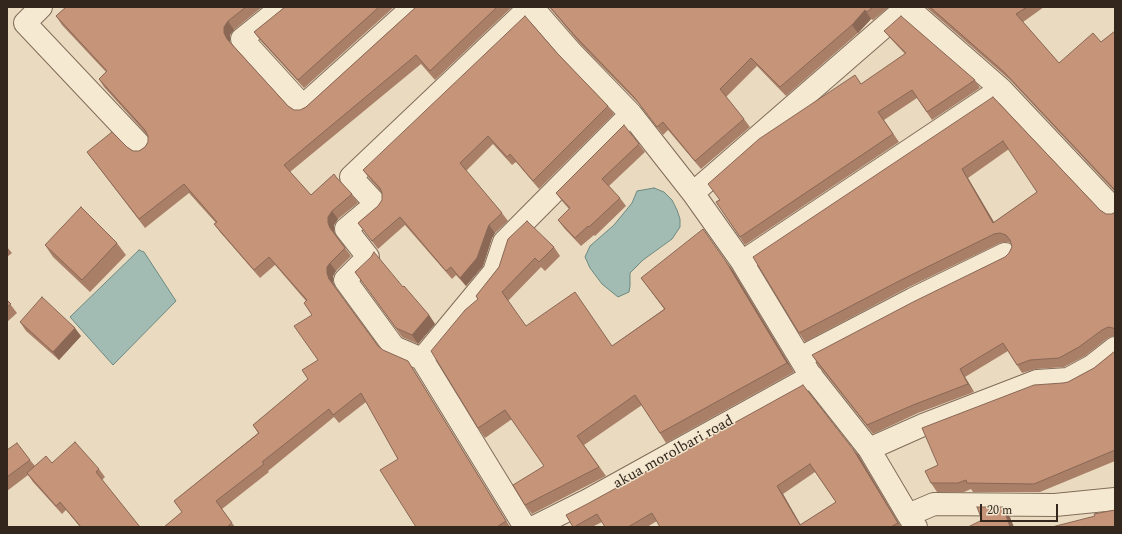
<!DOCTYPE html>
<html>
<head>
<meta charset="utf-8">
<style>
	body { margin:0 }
	#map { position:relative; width:1122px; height:534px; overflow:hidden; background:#eadbc0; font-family:Spectral,serif }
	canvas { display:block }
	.frame { position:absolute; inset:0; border:8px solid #32261d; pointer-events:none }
	.scale { position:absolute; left:980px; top:504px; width:78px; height:18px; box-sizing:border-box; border:2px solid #32261d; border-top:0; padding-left:5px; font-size:12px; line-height:14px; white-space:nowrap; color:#32261d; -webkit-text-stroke:3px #f2e6cf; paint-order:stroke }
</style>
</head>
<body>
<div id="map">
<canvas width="1122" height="534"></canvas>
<div class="frame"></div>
<div class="scale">20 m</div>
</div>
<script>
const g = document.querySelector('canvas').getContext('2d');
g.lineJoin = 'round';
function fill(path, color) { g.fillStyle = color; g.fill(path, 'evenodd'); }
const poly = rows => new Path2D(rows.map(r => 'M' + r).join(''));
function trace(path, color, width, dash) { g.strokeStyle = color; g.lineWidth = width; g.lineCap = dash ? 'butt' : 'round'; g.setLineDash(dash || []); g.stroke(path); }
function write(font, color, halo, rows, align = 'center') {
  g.font = font + ' Spectral,serif'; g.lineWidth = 3; g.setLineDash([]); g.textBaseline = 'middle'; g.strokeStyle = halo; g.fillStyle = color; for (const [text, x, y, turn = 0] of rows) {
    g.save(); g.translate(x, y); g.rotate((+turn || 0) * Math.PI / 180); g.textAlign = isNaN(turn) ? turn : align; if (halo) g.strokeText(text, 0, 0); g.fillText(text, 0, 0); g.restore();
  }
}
const water = poly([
	[654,188,664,192,672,200,677,210,680,219,680,227,672,239,643,260,630,273,630,286,629,292,618,297,602,284,590,268,585,257,590,246,614,225,632,203,637,191,654,188],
	[139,250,144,252,176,301,113,365,70,317,139,250]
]);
const street = poly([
	[41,7,25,23,142,147],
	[282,7,242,39,303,106,413,7],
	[532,7,572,53,631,114,693,193,742,262,809,373,869,449,908,515,916,527],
	[907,7,1001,89,1115,210],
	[693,193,907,7],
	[742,262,1001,89],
	[800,358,913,299,1005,254],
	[422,359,494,272,504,242,631,114],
	[869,449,923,425,1037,381,1068,379,1092,366,1115,348],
	[908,515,934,504,1055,505,1115,499],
	[525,527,422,359,394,347,345,280,368,257,346,229,376,204,351,177,530,7],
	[534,527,588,500,812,376]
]);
const wall = poly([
	[66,7,262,7,234,30,230,35,230,42,288,106,294,110,300,110,306,107,416,7,512,7,435,80,421,64,290,172,311,195,334,174,338,180,352,194,358,203,338,219,334,225,334,231,335,234,351,256,336,271,333,276,333,282,334,286,378,346,383,350,413,369,510,527,416,527,398,459,366,402,339,423,334,417,268,471,269,472,222,509,235,527,164,527,182,512,174,501,258,433,253,425,308,379,318,360,312,315,306,301,275,265,260,278,220,232,214,224,216,223,189,193,145,228,87,152,127,147,133,151,139,151,145,147,148,142,148,136,104,87,99,79,106,72,62,25,56,16],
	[285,7,394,7,304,88,260,40,254,32],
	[549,7,889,7,873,20,871,19,858,33,786,96,757,66,726,97,744,119,750,127,701,169,668,130,663,135,640,105,581,45],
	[926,7,1044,7,1023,22,1059,63,1101,42,1115,31,1115,192,1010,80],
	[884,31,975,80,980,88,932,120,917,98,884,120,899,142,745,245,716,202,862,84,905,54,890,38],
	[557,53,608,106,614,114,539,189,516,162,512,165,493,144,466,171,502,213,508,221,495,233,492,238,483,266,466,286,456,275,452,279,405,225,378,249,358,223,378,206,382,200,382,193,369,178,363,170],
	[993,97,1100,210,1106,214,1112,214,1115,212,1115,336,1114,336,1108,338,1085,356,1064,367,1036,369,1022,373,1008,351,965,377,974,392,918,413,873,434,819,366,812,355,1005,257,1009,253,1012,247,1011,243,1006,242,1000,243,907,288,805,342,799,333],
	[1009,149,1037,192,994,222,968,178],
	[639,144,645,152,609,186,620,198,626,206,595,236,594,235,581,246,564,228,558,220,569,209,562,201,556,193],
	[117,243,126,255,90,292,53,257,45,245],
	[7,247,12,253,7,257],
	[554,247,560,256,545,271,541,267,508,301,526,326,612,346,664,309,641,278,732,269,794,372,666,443,642,405,584,445,606,476,532,514,525,505,544,466,512,419,485,438,478,428,478,299,476,296,499,267],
	[355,272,403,287,429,315,435,324,418,344,402,337],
	[7,300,17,313,7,322],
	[20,322,81,336,59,360,26,331],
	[1115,351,1115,461,1040,492,973,492,971,489,964,492,937,492,931,483,938,465,1063,383,1068,382,1094,368],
	[853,449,859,456,901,527,660,527,657,521,647,527,605,527,602,522,592,527,573,527,566,515],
	[815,472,836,502,800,525,783,494],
	[7,450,30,460,35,466,52,463,99,469,105,477,102,480,140,527,80,527,66,510,62,514,33,482,28,475,7,491]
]);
const shadedWall = poly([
	[865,10,871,19,858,33,852,25],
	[228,21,234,30,230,35,230,42,233,47,227,39,224,33,224,27],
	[962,169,968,178,999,231,993,223],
	[332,211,338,219,334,225,334,231,336,236,330,228,328,223,328,217],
	[489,225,495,233,492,238,483,266,466,286,460,278],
	[725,260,732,269,794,372,787,363],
	[330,263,336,271,333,276,333,282,335,287,329,279,327,273,327,267],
	[429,315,435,324,418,344,412,335],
	[75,328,81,336,59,360,53,352],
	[408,361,413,369,510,527,506,521],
	[960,369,965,377,974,392,968,384],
	[853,449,859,456,901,527,898,523],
	[777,486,783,494,802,527,801,527],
	[1003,507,1010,517,1014,527,1010,527]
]);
const building = poly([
	[66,7,246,7,228,21,224,27,224,33,227,39,288,106,294,110,300,110,306,107,416,7,497,7,430,71,416,55,284,165,311,195,334,174,336,177,352,194,332,211,328,217,328,223,330,228,345,248,330,263,327,267,327,273,329,279,378,346,383,350,408,361,506,521,497,527,416,527,380,470,398,459,361,393,333,415,329,409,262,462,264,464,216,501,232,523,227,527,164,527,182,512,174,501,259,433,253,425,308,379,302,370,318,360,294,326,312,315,304,303,307,300,269,257,254,270,214,224,217,222,184,184,139,219,87,152,112,132,127,147,133,151,139,151,145,147,148,142,148,136,145,130,99,79,107,71,56,16,66,7],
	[285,7,379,7,298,80,254,32,285,7],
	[550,7,873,7,867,12,865,10,852,25,780,87,751,58,720,89,744,119,695,161,663,122,657,127,634,97,575,36,550,7],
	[930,7,1027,7,1016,14,1059,63,1093,33,1101,42,1115,31,1115,190,1004,72,930,7],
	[525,16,557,53,608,106,533,181,510,154,507,157,488,136,460,163,502,213,489,225,487,230,477,258,460,278,451,267,446,271,400,217,372,241,358,223,378,206,382,200,382,193,380,188,363,170,525,16],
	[901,16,975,80,927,112,912,90,878,112,893,134,740,237,716,202,720,200,708,184,759,139,855,75,861,84,906,53,884,31,901,16],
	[993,97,1100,210,1106,214,1112,214,1115,212,1115,329,1113,328,1108,327,1102,330,1079,347,1059,358,1030,360,1017,365,1003,343,960,369,968,384,913,405,867,425,812,355,913,302,1005,257,1009,253,1012,247,1010,240,1006,235,1000,233,994,234,901,280,799,333,753,257,993,97],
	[1003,141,1037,192,993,223,962,169,1003,141],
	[624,125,639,144,602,179,620,198,589,227,588,226,575,238,558,220,570,208,556,193,624,125],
	[81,207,117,243,82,280,45,245,81,207],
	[527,221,554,247,539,262,535,258,502,292,526,326,575,292,612,346,665,309,641,278,703,229,725,260,787,363,660,433,635,395,577,436,599,467,525,505,513,485,544,466,505,410,478,428,431,351,465,310,478,299,476,296,499,267,508,239,527,221],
	[374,252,403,287,404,286,429,315,412,335,396,328,355,272,371,257,374,252],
	[42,297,75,328,53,352,20,322,42,297],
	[7,300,11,304,7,307,7,300],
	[1115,351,1115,450,1034,484,967,483,966,480,958,483,931,483,925,471,938,465,922,428,1034,385,1063,383,1068,382,1094,368,1115,351],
	[803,385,853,449,898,523,891,527,660,527,652,513,628,527,605,527,597,514,574,527,573,527,566,515,589,503,803,385],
	[810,464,836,502,800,525,777,486,810,464],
	[75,442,99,469,96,472,140,527,81,527,60,502,56,506,27,473,46,456,52,463,75,442],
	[17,443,30,460,7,477,7,450,17,443],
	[977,507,1003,507,1010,527,968,527,982,520,977,507],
	[1115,510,1115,527,1052,527,1095,516,1094,514,1115,510]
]);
const streetNames = [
	["akua morolbari road",674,453,-29]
];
fill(water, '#a3bcb3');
trace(water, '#6b8980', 1);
trace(street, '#816c5a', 24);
trace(street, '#f6e9d2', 22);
fill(wall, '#a97f68');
fill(shadedWall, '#8a6855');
fill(building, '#c59479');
trace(building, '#8a6855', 1);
write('15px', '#32261d', '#f2e6cf', streetNames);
</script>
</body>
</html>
